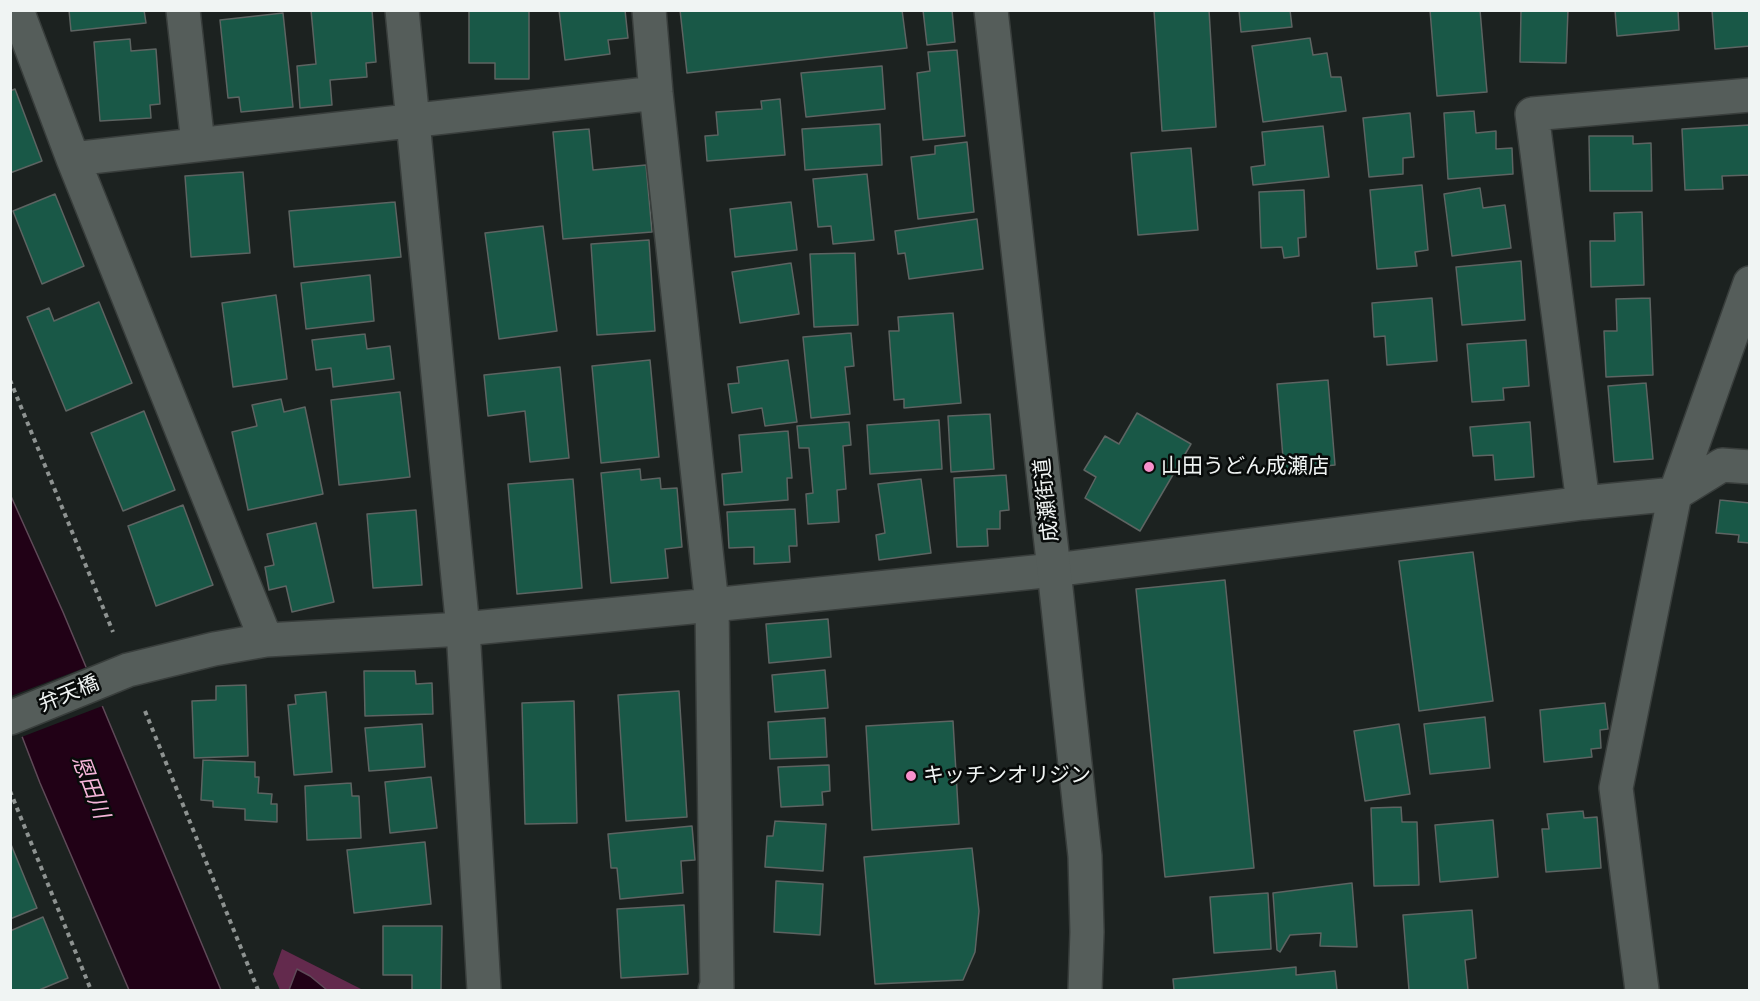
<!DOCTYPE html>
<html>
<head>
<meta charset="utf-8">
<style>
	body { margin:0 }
	#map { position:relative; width:1760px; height:1001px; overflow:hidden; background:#1c2220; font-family:"IBM Plex Sans",sans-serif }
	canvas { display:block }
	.frame { position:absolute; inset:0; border:12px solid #f0f4f3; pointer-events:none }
</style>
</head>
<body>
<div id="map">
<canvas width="1760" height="1001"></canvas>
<div class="frame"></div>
</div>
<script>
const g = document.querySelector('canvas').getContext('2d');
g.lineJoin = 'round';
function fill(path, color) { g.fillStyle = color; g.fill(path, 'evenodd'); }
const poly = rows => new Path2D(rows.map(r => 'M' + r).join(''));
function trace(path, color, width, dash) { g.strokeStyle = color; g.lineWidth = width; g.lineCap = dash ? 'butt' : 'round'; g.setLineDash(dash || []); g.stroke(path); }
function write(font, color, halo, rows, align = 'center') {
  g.font = font + ' "IBM Plex Sans","Noto Sans JP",sans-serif'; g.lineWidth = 5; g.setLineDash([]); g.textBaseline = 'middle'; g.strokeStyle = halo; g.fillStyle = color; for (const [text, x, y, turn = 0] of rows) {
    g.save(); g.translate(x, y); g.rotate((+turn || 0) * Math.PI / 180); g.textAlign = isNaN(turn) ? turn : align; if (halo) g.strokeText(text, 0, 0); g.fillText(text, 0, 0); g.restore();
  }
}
const green = poly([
	[282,949,363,990,280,990,273,974]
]);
const water = poly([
	[10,494,63,612,221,990,129,990,40,783,11,708,10,494],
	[297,969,310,976,327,990,289,990,297,969]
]);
const pier = poly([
	[89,666,105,705,19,738,10,716,11,696]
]);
const building = poly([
	[69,10,144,10,146,23,71,31,69,10],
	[311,10,372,10,376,62,366,63,367,77,330,80,332,105,300,108,297,66,316,64,311,10],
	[469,10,529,10,529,79,495,79,495,63,469,63,469,10],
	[559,10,625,10,628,38,608,40,610,54,565,60,559,10],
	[680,10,902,10,907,48,687,73,680,10],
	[923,10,952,10,955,42,927,45,923,10],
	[1154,10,1209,10,1216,127,1162,131,1154,10],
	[1239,10,1290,10,1292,27,1241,32,1239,10],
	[1430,10,1480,10,1487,92,1437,96,1430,10],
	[1521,10,1568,10,1566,63,1520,62,1521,10],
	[1615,10,1678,10,1679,30,1617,36,1615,10],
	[1712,10,1750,10,1750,46,1715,49,1712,10],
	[283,13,293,107,241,112,239,97,228,98,220,20,283,13],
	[1310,38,1313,55,1327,53,1331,77,1341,77,1346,111,1263,122,1252,46,1310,38],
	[130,39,131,51,156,49,160,104,150,105,151,118,100,121,94,42,130,39],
	[957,50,965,136,923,140,917,73,930,71,928,52,957,50],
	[882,66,885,109,806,117,801,73,882,66],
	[15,89,42,161,10,173,10,91,15,89],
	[780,99,785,155,707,161,705,136,718,135,716,112,762,109,761,101,780,99],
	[1474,111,1476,133,1496,131,1496,149,1512,148,1513,174,1448,179,1444,113,1474,111],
	[1410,113,1414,157,1403,158,1403,174,1369,177,1363,118,1410,113],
	[880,124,882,165,805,170,802,129,880,124],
	[1750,125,1750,175,1722,176,1723,189,1685,190,1682,129,1750,125],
	[1323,126,1329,177,1253,185,1251,167,1265,165,1262,132,1323,126],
	[589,129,593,170,646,165,652,232,563,239,553,132,589,129],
	[1589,136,1633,136,1633,144,1651,143,1652,191,1590,191,1589,136],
	[967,142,974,212,918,219,911,157,935,154,935,146,967,142],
	[1191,148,1198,230,1138,235,1131,153,1191,148],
	[243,172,250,253,191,257,185,176,243,172],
	[867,174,874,240,833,244,831,226,818,227,813,179,867,174],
	[1422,185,1428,250,1415,252,1417,266,1377,269,1370,190,1422,185],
	[1480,188,1483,208,1505,205,1511,248,1452,256,1444,194,1480,188],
	[1304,190,1306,237,1298,238,1299,256,1284,258,1282,247,1261,248,1259,192,1304,190],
	[55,194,84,266,42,284,13,211,55,194],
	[395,202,401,257,294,267,289,211,395,202],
	[791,202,797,250,735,257,730,209,791,202],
	[1642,212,1644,285,1591,287,1590,241,1615,241,1614,213,1642,212],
	[977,219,983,269,909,279,905,253,898,254,895,231,977,219],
	[543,226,557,331,499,339,485,233,543,226],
	[649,240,655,331,597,335,591,244,649,240],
	[855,253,858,325,814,327,810,254,855,253],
	[1521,261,1525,320,1462,325,1456,267,1521,261],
	[791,263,799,314,740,323,732,272,791,263],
	[370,275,374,321,306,329,301,283,370,275],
	[276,295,287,379,233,387,222,303,276,295],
	[1432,298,1437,361,1387,365,1385,336,1374,337,1372,303,1432,298],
	[1650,298,1653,375,1606,377,1604,331,1617,331,1616,299,1650,298],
	[99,302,132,383,66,411,27,317,49,308,54,321,99,302],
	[953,313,961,403,904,408,904,399,894,400,889,331,899,331,898,317,953,313],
	[851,333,854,366,845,367,850,414,811,418,803,337,851,333],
	[365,334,367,349,390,346,394,379,333,387,331,368,316,370,312,340,365,334],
	[1526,340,1529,386,1503,388,1504,400,1472,402,1467,344,1526,340],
	[650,360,659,457,601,463,592,366,650,360],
	[788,360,797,422,765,426,762,408,732,413,728,384,739,383,737,367,788,360],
	[560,367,569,458,530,462,525,411,488,416,484,375,560,367],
	[1328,380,1335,465,1284,470,1277,384,1328,380],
	[1646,383,1653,459,1614,462,1608,386,1646,383],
	[400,392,410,477,339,485,331,400,400,392],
	[281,399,284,412,305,407,323,494,248,510,232,432,257,426,252,405,281,399],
	[144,411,175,490,123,511,91,433,144,411],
	[1137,413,1191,444,1140,531,1085,498,1096,477,1084,470,1105,436,1119,444,1137,413],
	[990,414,994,469,951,472,948,416,990,414],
	[939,420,942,469,870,474,867,425,939,420],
	[849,422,851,445,843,446,846,489,837,490,839,522,808,524,806,494,813,493,809,448,799,448,797,426,849,422],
	[1530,422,1534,477,1495,480,1493,455,1473,456,1470,427,1530,422],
	[788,431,792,478,787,478,788,500,724,505,722,474,742,472,739,435,788,431],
	[640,469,641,480,660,478,661,489,677,488,682,547,665,549,668,578,611,583,601,473,640,469],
	[1006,475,1009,510,1000,511,1000,529,987,529,988,546,957,547,954,478,1006,475],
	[573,479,582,588,517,594,508,484,573,479],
	[921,479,931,553,879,560,876,535,885,533,878,484,921,479],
	[1720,500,1750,503,1750,543,1738,542,1739,535,1716,533,1720,500],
	[183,505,213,585,156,606,128,526,183,505],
	[795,509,797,546,789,546,790,562,754,564,754,547,729,548,727,512,795,509],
	[416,510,422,585,373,588,367,514,416,510],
	[316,523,334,602,292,612,286,586,269,590,265,567,274,565,267,534,316,523],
	[1473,552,1493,701,1419,711,1399,561,1473,552],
	[1225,580,1254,868,1165,877,1136,589,1225,580],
	[828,619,831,657,769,663,766,624,828,619],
	[825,670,828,708,775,712,772,675,825,670],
	[364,671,415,671,416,684,432,683,433,714,365,716,364,671],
	[246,685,248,756,194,758,192,701,216,700,216,686,246,685],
	[679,691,687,817,626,821,618,695,679,691],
	[326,692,332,772,294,775,288,705,296,704,295,695,326,692],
	[574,701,577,823,525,824,522,703,574,701],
	[1605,703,1608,729,1600,730,1601,748,1591,749,1592,757,1544,762,1540,710,1605,703],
	[1485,717,1490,768,1430,774,1424,724,1485,717],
	[825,718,827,757,770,759,768,722,825,718],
	[953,721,959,824,872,830,866,726,953,721],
	[422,724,425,767,369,771,365,728,422,724],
	[1399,724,1410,794,1365,801,1354,731,1399,724],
	[203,760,255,762,255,777,259,777,258,793,272,794,271,804,277,804,277,822,245,820,245,809,213,807,213,801,201,800,203,760],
	[829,765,830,791,822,792,823,805,781,807,778,767,829,765],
	[431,777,437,828,390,833,385,782,431,777],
	[351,783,352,796,359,796,361,838,307,840,305,786,351,783],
	[1401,807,1402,822,1417,822,1419,885,1374,886,1371,808,1401,807],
	[1583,811,1584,818,1597,817,1601,868,1546,872,1542,829,1549,829,1547,814,1583,811],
	[1493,820,1498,877,1440,882,1435,825,1493,820],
	[775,821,826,824,823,871,765,867,767,836,773,836,775,821],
	[692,826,695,860,681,861,683,893,620,899,617,868,611,868,608,834,692,826],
	[10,842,37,908,10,919,10,842],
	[425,842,431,904,354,913,347,850,425,842],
	[972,848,979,911,975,952,963,980,875,984,864,857,972,848],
	[776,881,823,884,820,935,774,932,776,881],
	[1352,883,1357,947,1320,946,1321,933,1290,935,1280,952,1277,950,1273,893,1352,883],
	[1268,893,1271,949,1214,953,1210,897,1268,893],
	[684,905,688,974,621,978,617,909,684,905],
	[1472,910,1476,958,1465,960,1468,990,1409,990,1403,915,1472,910],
	[43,917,68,978,39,990,10,990,10,931,43,917],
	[383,926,442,926,441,990,412,990,412,975,383,975,383,926],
	[1296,967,1296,975,1335,971,1337,990,1174,990,1173,979,1296,967]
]);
const path = poly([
	[10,380,113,632],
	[145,711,258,990],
	[10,791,91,990]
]);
const street = poly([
	[17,10,73,159,266,640],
	[183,10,198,144],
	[402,10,463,629,484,990],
	[649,10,656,93,712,605,717,988,715,990],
	[73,159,656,93],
	[1583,503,1532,114,1750,95],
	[10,718,128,670,214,649,266,640,463,629,712,605,1054,570,1583,503,1675,494,1722,465,1750,467],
	[1642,990,1616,788,1675,494,1750,283]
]);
const secondary = poly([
	[991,10,1054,570,1085,856,1087,932,1085,990]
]);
const markers = [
	[1149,467,6,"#f890cc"],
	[911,776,6,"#f890cc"]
];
const poiNames = [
	["山田うどん成瀬店",1161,467],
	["キッチンオリジン",923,776]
];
const streetNames = [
	["成瀬街道",1047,500,-96],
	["弁天橋",69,694,-22]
];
const waterNames = [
	["恩田川",90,787,69]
];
fill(green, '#632a4d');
fill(water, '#210116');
trace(water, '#5f4a58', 1.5);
fill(pier, '#1c2220');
fill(building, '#195847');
trace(building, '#5d6462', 1.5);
trace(street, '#393e3c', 36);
trace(secondary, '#393e3c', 36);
trace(path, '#8e9391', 4, [4.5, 4.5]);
trace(street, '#555d5a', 33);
trace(secondary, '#555d5a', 33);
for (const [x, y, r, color] of markers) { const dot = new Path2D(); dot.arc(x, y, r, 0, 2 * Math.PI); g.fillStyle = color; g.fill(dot); trace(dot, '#080b0a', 2); }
write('21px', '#f0f4f3', '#080b0a', poiNames, 'left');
write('21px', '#f0f4f3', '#080b0a', streetNames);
write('italic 22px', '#f6b5d9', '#080b0a', waterNames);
</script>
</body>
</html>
